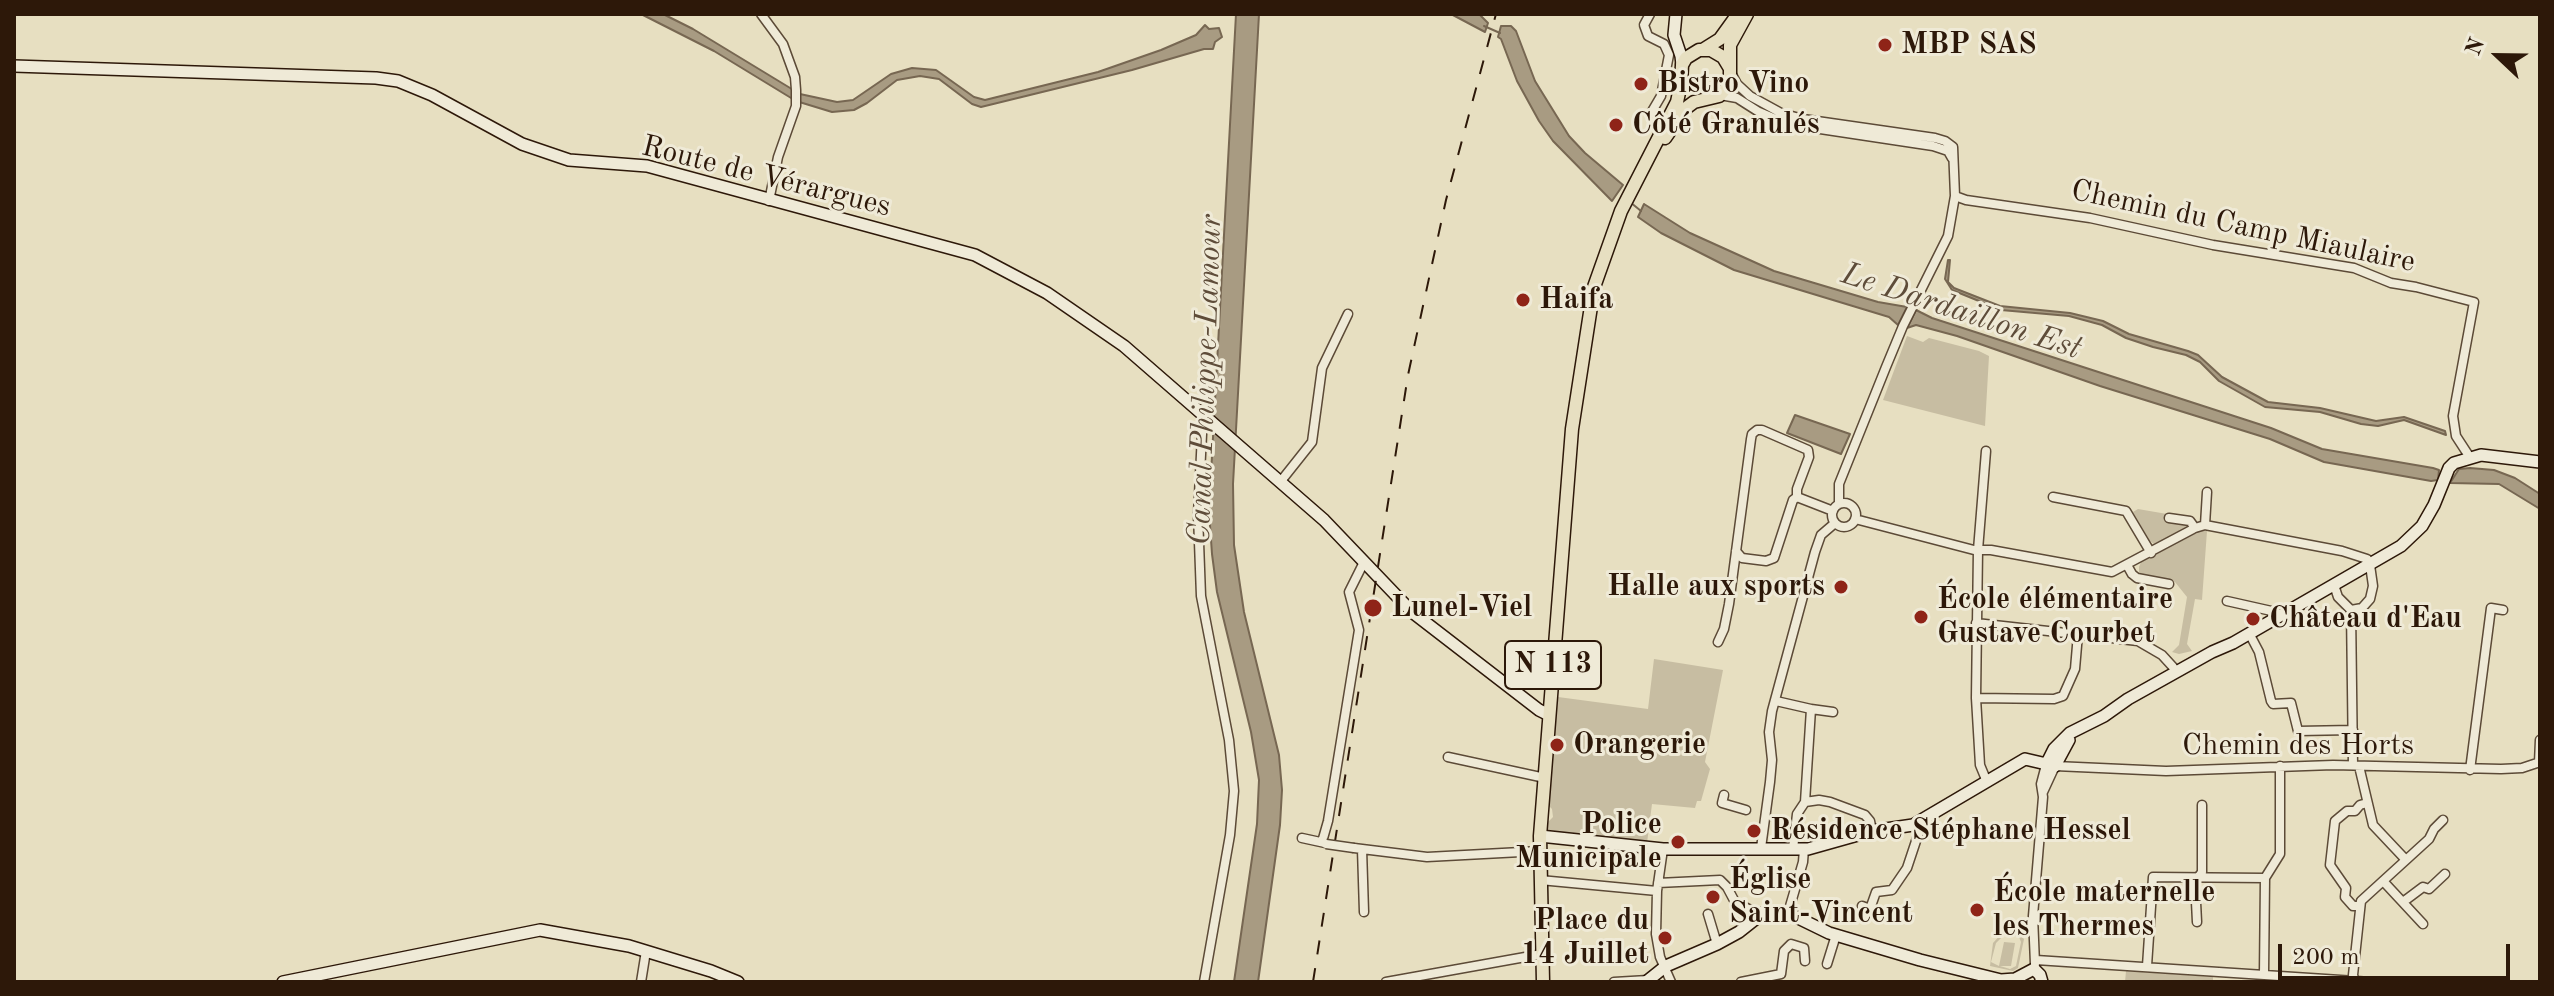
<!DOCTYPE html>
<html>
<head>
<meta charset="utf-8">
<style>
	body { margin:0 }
	#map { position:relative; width:2554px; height:996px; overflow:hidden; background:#e7dfc1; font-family:"Old Standard TT",serif }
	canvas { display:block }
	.frame { position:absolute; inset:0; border:16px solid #2d1809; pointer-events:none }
	.north { position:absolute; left:2458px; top:16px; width:80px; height:80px; -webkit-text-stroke:6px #efead7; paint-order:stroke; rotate:292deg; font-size:22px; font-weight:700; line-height:32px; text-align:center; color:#2d1809 }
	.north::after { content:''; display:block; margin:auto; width:28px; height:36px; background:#2d1809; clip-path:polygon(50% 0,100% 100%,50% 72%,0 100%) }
	.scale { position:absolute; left:2278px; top:944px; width:232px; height:36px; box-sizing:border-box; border:4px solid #2d1809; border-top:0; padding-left:10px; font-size:24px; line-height:28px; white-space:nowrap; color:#2d1809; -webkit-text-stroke:6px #efead7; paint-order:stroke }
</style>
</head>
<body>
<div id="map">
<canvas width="2554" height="996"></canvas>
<div class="frame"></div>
<div class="north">N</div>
<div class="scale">200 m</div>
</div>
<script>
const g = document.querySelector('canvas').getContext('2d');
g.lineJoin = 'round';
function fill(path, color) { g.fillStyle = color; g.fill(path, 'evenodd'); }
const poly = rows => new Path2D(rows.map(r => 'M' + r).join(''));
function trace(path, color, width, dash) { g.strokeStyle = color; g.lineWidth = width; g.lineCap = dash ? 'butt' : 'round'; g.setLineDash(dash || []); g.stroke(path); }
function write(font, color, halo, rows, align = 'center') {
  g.font = font + ' "Old Standard TT",serif'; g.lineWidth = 6; g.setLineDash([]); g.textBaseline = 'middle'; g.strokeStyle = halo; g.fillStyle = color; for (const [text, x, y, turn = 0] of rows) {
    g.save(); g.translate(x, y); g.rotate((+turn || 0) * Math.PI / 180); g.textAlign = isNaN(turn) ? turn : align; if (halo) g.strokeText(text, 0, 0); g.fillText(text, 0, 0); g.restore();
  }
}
const green = poly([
	[1907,336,1923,342,1929,338,1979,351,1989,356,1985,426,1883,400],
	[2138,509,2167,514,2167,520,2187,523,2190,526,2154,544,2150,541,2133,512],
	[2202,530,2207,531,2202,600,2195,599,2187,644,2192,651,2179,654,2172,652,2179,645,2187,597,2175,582,2142,576,2139,572,2139,567,2141,562],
	[1654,659,1723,670,1705,762,1710,769,1701,801,1697,801,1695,808,1652,804,1647,843,1546,833,1547,823,1553,817,1552,809,1548,805,1558,697,1648,709],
	[2003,932,2019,935,2024,939,2018,968,2013,971,1990,966,1993,943],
	[2005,934,2019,937,2021,942,2016,966,2010,969,2000,966,2011,966,2015,943,2004,942,1999,966,1991,962,1996,943],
	[2126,971,2213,977,2213,982,2125,982]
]);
const water = poly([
	[641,14,663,14,693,29,800,94,837,102,853,100,891,74,912,68,936,70,974,97,985,100,1098,72,1161,50,1196,35,1205,25,1209,29,1219,28,1222,37,1215,42,1213,49,1204,49,1132,70,981,107,972,104,939,79,920,76,897,80,867,103,854,110,832,112,796,101,714,51,641,14],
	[1236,14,1259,14,1233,484,1234,545,1244,612,1279,755,1282,790,1280,825,1258,982,1234,982,1257,824,1259,780,1251,732,1217,592,1212,554,1209,511,1236,14],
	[1451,14,1479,14,1488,23,1485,32,1451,14],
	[1501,26,1511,26,1516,31,1535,81,1569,136,1585,153,1623,185,1612,201,1553,141,1539,121,1517,81,1501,39,1498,37,1501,26],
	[1644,204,1690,233,1774,271,1878,302,1907,307,1898,325,1889,317,1734,270,1661,233,1638,217,1644,204],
	[1948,260,1950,260,1948,282,1954,288,2000,306,2070,313,2103,321,2129,334,2188,351,2198,355,2222,377,2268,402,2320,408,2376,421,2404,417,2445,431,2446,435,2404,420,2378,426,2361,424,2320,412,2265,407,2219,381,2200,362,2186,355,2153,347,2126,338,2102,325,2069,316,2001,310,1952,290,1945,279,1948,260],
	[1916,310,1932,318,2271,428,2322,449,2433,468,2439,470,2438,480,2431,481,2324,462,2270,439,2100,386,1957,336,1916,325,1907,328,1916,310],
	[1795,415,1850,434,1841,454,1787,433,1795,415],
	[2470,468,2494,470,2515,478,2540,494,2540,509,2499,484,2450,483,2459,469,2470,468]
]);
const stream = poly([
	[1484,26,1500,33],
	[1630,202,1641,211]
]);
const street = poly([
	[761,14,783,44,795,77,796,90,796,106,778,157,769,201],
	[1650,14,1644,25,1648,36,1664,44,1669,55,1661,96,1651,113],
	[1731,73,1737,84,1750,96,1781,113,1803,119,1935,138,1945,141,1953,147,1955,196,1948,236,1903,326,1886,367,1839,484,1839,504],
	[1720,95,1737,98,1759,112,1787,124,1933,146,1948,151,1952,158],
	[1955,196,1966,200,2090,218,2213,245,2354,268,2391,283,2416,287,2474,302,2453,416,2456,436,2469,456],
	[1203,414,1198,515,1201,596,1229,740,1234,791,1230,835,1204,982],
	[1986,451,1978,550,1976,698,1980,765,1987,782],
	[1281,481,1312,442,1322,368,1348,314],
	[1797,497,1833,511],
	[2053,497,2126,511,2151,553],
	'1832 515a12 12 0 1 1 24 0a12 12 0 1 1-24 0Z',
	[2169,518,2190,521,2195,528],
	[1855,519,1974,550,1991,550,2112,572,2195,528,2205,525,2342,551,2367,559],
	[2205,525,2207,492],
	[1736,551,1742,558,1766,561,1774,558,1793,500,1797,497],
	[2127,565,2132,574,2137,578,2169,584],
	[2334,585,2338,597,2351,610,2353,765],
	[2227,601,2276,612],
	[2351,610,2362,608,2370,599,2373,586,2370,565],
	[1976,623,2138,641,2162,655,2173,667],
	[2249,633,2259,652,2271,701,2273,704,2291,703,2298,731,2353,730],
	[1718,642,1724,629,1729,604,1751,439,1752,434,1757,430,1762,430,1808,450,1809,457,1797,489,1797,497],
	[1976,698,2054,699,2063,696,2075,669,2078,634],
	[1776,701,1811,709,1805,802],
	[1811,709,1833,712],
	[1448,757,1545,778],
	[2539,763,2540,740],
	[2359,766,2373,825,2406,860],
	[2470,770,2491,608,2503,610],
	[2043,792,2055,766,2166,771,2333,765,2501,769,2522,768,2540,762],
	[1724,795,1722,803,1746,810],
	[1805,802,1819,800,1830,802,1865,815,1870,821,1872,831],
	[1302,838,1325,843],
	[1322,842,1328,821,1359,630,1349,592,1364,562],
	[1354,848,1427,857,1540,851],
	[1761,848,1770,782,1772,760,1769,732,1772,711,1815,552,1821,535,1835,523],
	[1362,849,1364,912],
	[1663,849,1657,891,1656,934,1660,957,1671,982],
	[1793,849,1797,814,1805,802],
	[1540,880,1657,891],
	[2383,881,2423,924],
	[1658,883,1720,880,1727,887,1735,902,1760,915],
	[2403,902,2423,887,2429,889,2445,874],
	[1862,906,1870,909,1876,892,1892,890,1907,868,1920,829],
	[2360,906,2353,906,2345,897,2346,888,2330,865,2335,821,2347,811,2355,811,2360,805,2367,803],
	[1788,913,1803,862,1804,849],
	[1708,914,1717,944],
	[2197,922,2195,882,2202,872,2202,805],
	[2036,960,2371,982],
	[1827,964,1836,935],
	[2035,964,2033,916,2043,797,2041,784,2046,765],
	[2147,966,2153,877,2265,878],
	[2264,974,2265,878,2280,854,2280,766],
	[641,982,646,951],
	[1386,982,1542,954],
	[1614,982,1648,980],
	[1741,982,1781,974,1784,951,1791,944,1804,948,1805,961],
	[2355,982,2353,975,2361,901,2429,839,2434,829,2443,820]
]);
const secondary = poly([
	[1676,14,1674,35,1681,56,1682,65],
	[14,66,376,78,398,81,432,95,522,144,569,160,647,166,975,255,1047,293,1124,346,1324,520,1412,612,1539,710,1549,715],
	[2046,765,2054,749,2070,733,2104,716,2128,699,2212,652,2233,643,2401,546,2422,526,2434,505,2449,468,2454,463,2481,455,2540,462],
	[1540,836,1663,849,1808,849,1872,831,1913,825,2025,759,2055,766,2069,740],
	[2034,969,2040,975,2042,982],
	[283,982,540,930,629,946,711,971,738,982],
	[1646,982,1666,966,1717,944,1739,932,1763,913,1768,912,1788,913,1829,933,1920,960,2001,980,2015,979,2034,969]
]);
const primary = poly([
	[1704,49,1720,39,1738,14],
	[1665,138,1686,108,1694,102,1719,96,1728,86,1730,79,1730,45,1747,14],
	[1543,982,1540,836,1572,429,1594,287,1621,211,1677,102,1681,83,1682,65,1686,58,1699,50,1711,50,1723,57,1729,67]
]);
const rail = poly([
	[1313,982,1408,375,1446,200,1496,14]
]);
const streetBridge = poly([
	[1326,844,1354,848]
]);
const markers = [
	[1885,45,8,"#8f2418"],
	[1641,84,8,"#8f2418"],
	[1616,125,8,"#8f2418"],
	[1523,300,8,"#8f2418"],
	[1841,587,8,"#8f2418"],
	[1373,608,10,"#8f2418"],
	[1921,617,8,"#8f2418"],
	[2253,619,8,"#8f2418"],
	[1557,745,8,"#8f2418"],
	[1754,831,8,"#8f2418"],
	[1678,842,8,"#8f2418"],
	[1713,897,8,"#8f2418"],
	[1977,910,8,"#8f2418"],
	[1665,938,8,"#8f2418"]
];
const shields = [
	[1553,665,96]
];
const shieldNames = [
	["N 113",1553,665]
];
const poiNames = [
	["MBP SAS",1901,45],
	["Bistro Vino",1657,84],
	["Côté Granulés",1632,125],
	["Haifa",1539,300],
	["Halle aux sports",1825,587,"right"],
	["École élémentaire",1937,600],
	["Gustave Courbet",1937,634],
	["Lunel-Viel",1391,608],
	["Château d'Eau",2269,619],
	["Orangerie",1573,745],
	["Police",1662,825,"right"],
	["Municipale",1662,859,"right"],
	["Résidence Stéphane Hessel",1770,831],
	["Église",1729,880],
	["Saint-Vincent",1729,914],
	["École maternelle",1993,893],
	["les Thermes",1993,927],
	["Place du",1649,921,"right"],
	["14 Juillet",1649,955,"right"]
];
const streetNames = [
	["Route de Vérargues",766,177,14],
	["Chemin du Camp Miaulaire",2243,227,12],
	["Chemin des Horts",2298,746]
];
const waterNames = [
	["Le Dardaillon Est",1961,312,18],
	["Canal Philippe-Lamour",1206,380,-88]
];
fill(green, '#c7bda2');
fill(water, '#a89b82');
trace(water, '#776752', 2);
trace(stream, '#776752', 2);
trace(street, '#5c4a37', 11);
trace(secondary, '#2d1809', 14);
trace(primary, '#2d1809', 15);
trace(street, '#efead7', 8);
trace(secondary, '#efead7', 11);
trace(primary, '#e7dfc1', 12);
trace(rail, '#2d1809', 2, [14, 14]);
trace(streetBridge, '#5c4a37', 11, []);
trace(streetBridge, '#efead7', 8);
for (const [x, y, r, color] of markers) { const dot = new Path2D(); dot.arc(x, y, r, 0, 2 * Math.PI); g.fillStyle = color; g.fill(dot); trace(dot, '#efead7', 3); }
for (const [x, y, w] of shields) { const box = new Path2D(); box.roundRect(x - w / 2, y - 24, w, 48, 6); g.fillStyle = '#efead7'; g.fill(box); trace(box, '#2d1809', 2); }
write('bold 28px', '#2d1809', null, shieldNames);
write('bold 30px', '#2d1809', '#efead7', poiNames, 'left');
write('30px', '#2d1809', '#efead7', streetNames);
write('italic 32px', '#5e4c39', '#efead7', waterNames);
</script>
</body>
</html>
